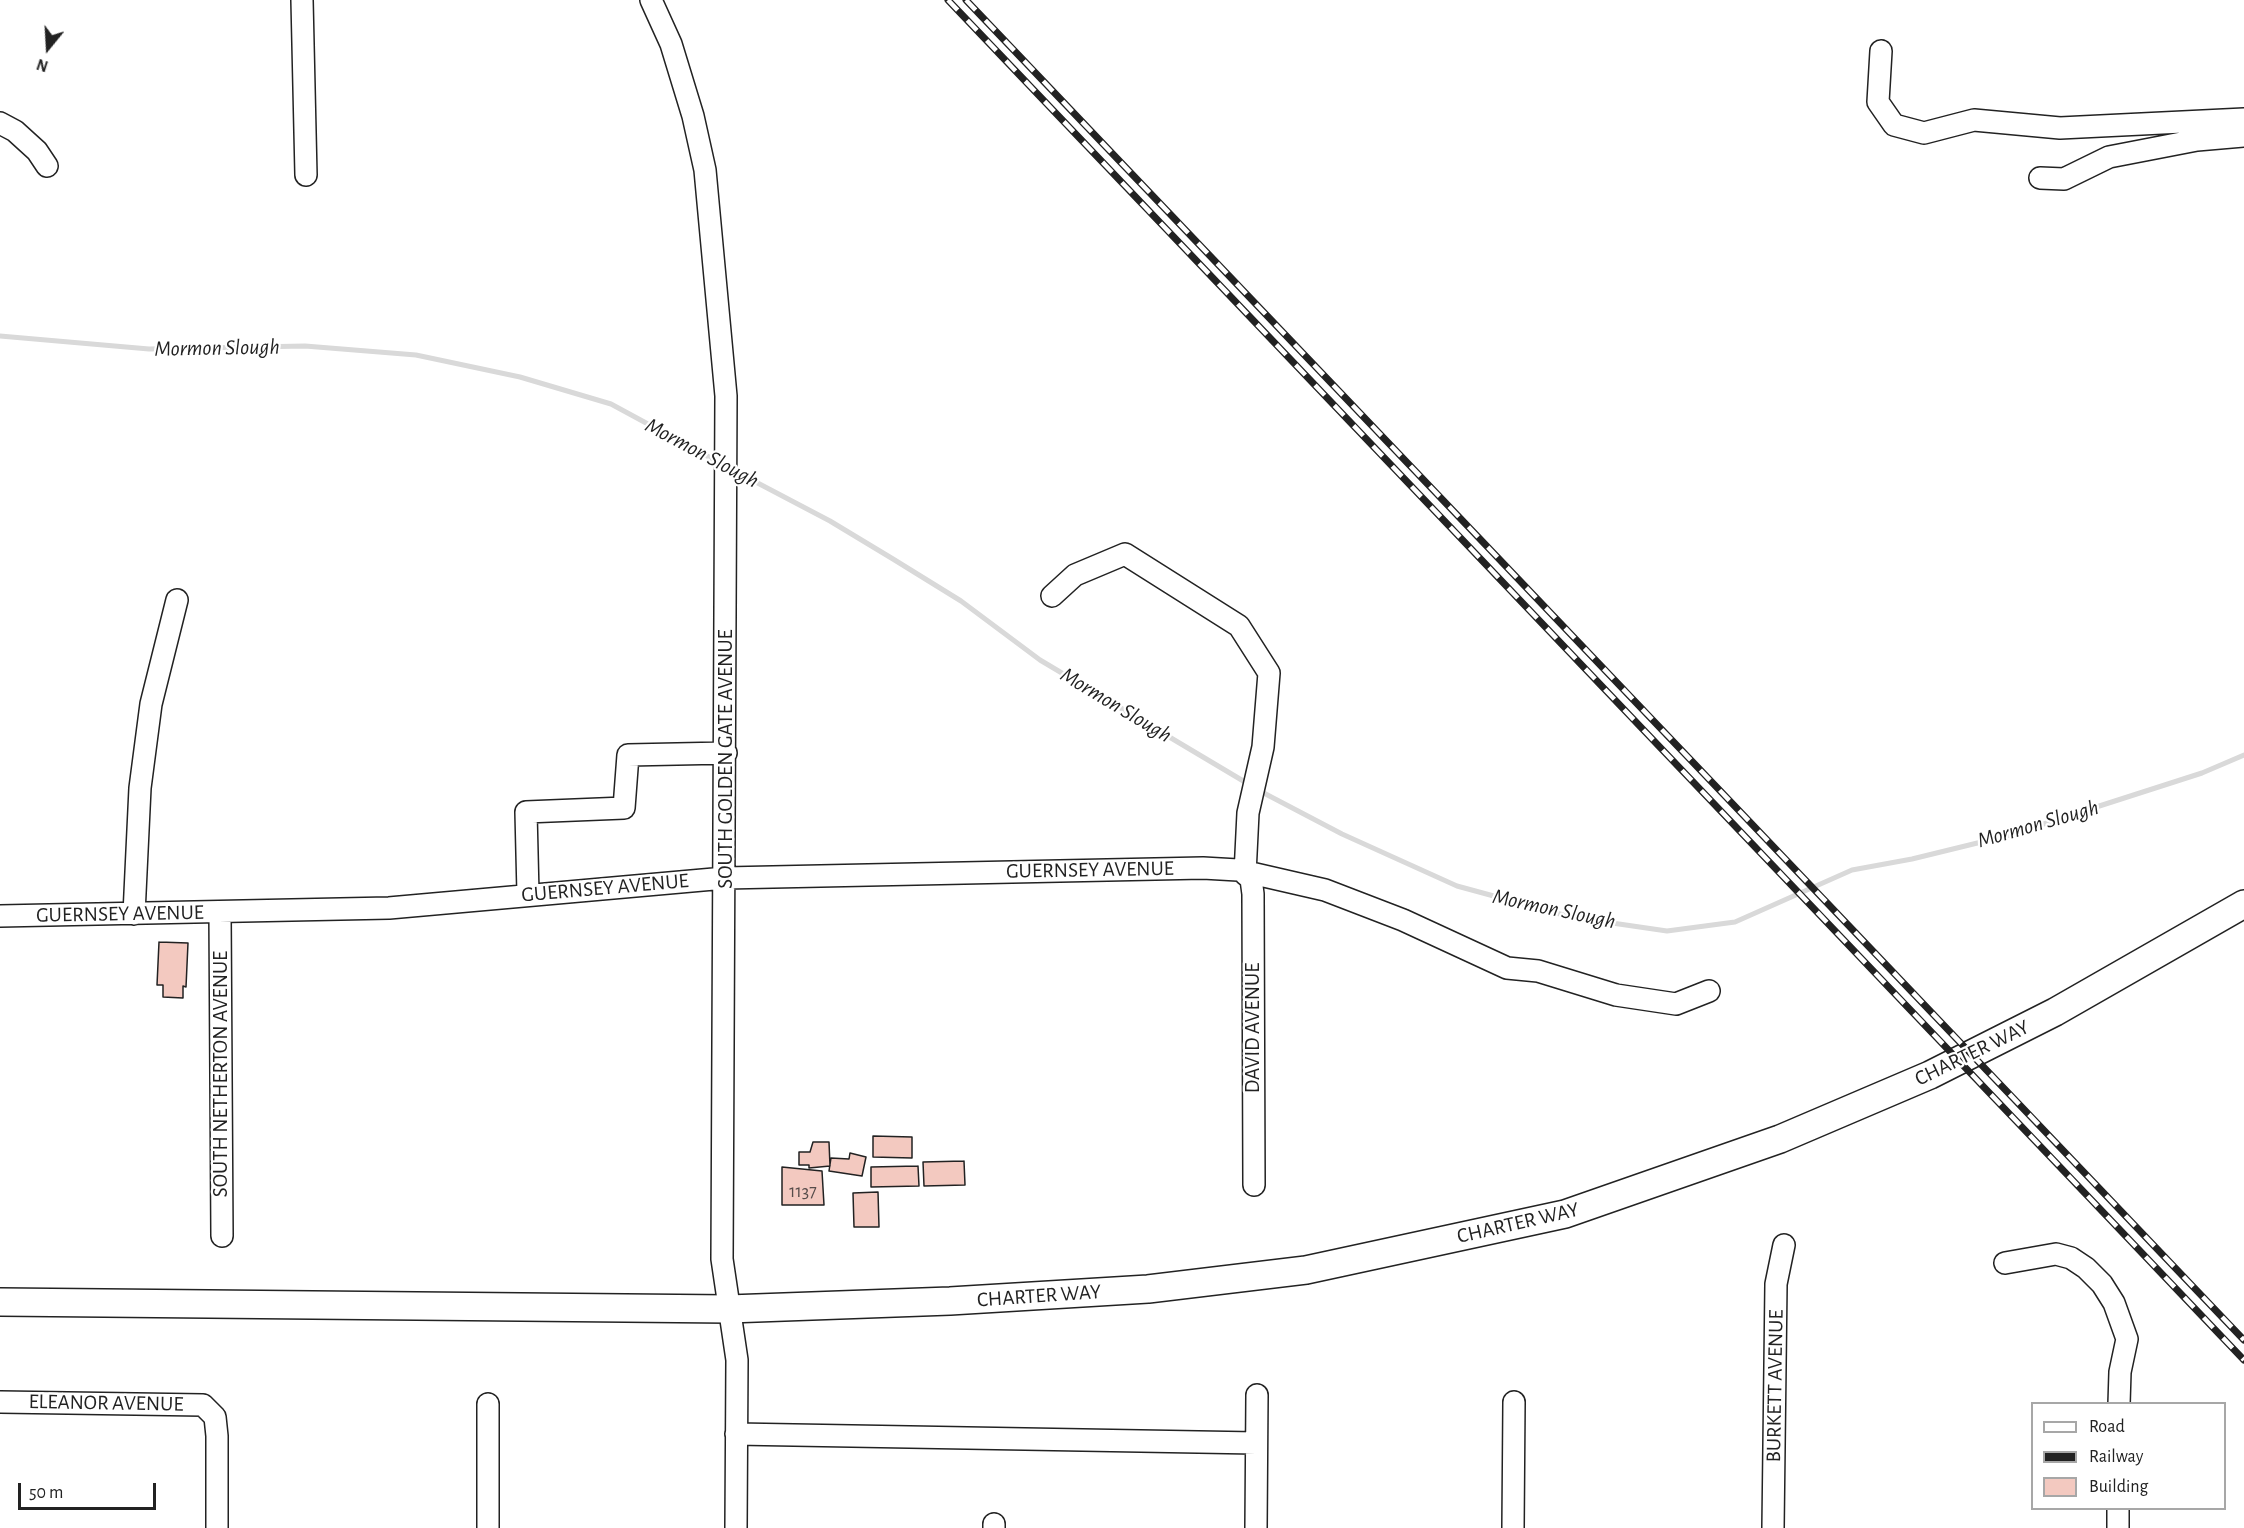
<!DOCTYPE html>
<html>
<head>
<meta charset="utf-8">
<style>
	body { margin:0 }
	#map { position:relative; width:2244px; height:1528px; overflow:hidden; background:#fff; font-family:"Alegreya Sans",sans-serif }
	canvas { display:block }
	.legend { position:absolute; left:2031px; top:1402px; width:195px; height:108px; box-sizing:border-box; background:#fff; border:2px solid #a7a7a7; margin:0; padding:8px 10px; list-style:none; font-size:18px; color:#222 }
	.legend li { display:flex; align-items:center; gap:12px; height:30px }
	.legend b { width:30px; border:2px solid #a7a7a7 }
	.north { position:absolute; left:18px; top:18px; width:60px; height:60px; -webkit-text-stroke:4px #fff; paint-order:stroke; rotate:198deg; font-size:16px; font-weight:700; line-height:24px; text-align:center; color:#222 }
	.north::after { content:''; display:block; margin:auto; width:21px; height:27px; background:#222; clip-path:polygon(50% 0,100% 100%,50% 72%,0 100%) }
	.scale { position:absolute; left:18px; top:1483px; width:138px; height:27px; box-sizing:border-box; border:3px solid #222; border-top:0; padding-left:8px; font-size:18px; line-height:21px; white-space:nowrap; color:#222; -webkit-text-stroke:4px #fff; paint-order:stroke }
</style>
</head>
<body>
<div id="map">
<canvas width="2244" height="1528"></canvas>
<ul class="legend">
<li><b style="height:8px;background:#fff"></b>Road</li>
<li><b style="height:8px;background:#222"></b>Railway</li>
<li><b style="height:16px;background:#f3c9c0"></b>Building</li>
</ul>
<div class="north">N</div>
<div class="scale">50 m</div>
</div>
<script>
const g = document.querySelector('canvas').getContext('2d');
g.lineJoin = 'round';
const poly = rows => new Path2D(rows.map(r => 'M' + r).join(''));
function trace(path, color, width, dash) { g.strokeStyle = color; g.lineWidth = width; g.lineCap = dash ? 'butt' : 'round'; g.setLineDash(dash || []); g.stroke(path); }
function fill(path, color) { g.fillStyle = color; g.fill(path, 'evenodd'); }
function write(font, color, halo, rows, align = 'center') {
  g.font = font + ' "Alegreya Sans",sans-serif'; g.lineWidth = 4.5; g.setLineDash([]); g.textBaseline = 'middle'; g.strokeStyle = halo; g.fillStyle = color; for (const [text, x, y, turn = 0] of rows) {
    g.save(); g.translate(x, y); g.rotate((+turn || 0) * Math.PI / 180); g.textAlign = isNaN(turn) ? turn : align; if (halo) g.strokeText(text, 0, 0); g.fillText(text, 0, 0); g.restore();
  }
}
const stream = poly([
	[0,336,149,349,305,346,416,355,520,377,611,404,720,463],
	[731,469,830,521,893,559,961,601,1040,660,1250,785],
	[1258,790,1342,834,1457,886,1571,917,1667,931,1735,922,1852,870,1912,859,2006,836,2202,773,2244,755]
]);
const building = poly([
	[159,942,188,943,186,987,183,986,183,998,163,997,163,985,157,985,159,942],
	[873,1136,912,1137,912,1158,873,1157,873,1136],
	[813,1142,829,1142,830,1166,809,1168,809,1165,799,1165,799,1152,810,1152,813,1142],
	[850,1153,866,1157,862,1176,829,1171,831,1158,849,1159,850,1153],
	[964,1161,965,1185,924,1186,923,1162,964,1161],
	[918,1166,919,1186,871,1187,871,1167,918,1166],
	[782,1167,822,1171,824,1205,782,1205,782,1167],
	[878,1192,879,1227,854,1227,853,1193,878,1192]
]);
const minor = poly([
	[302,0,306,175],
	[651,0,671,44,693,116,705,170,726,396,722,1259,737,1360,736,1528],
	[1881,51,1878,102,1894,125,1924,133,1974,120,2060,128,2244,119],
	[0,123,15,131,37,151,47,166],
	[2040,178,2064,179,2109,157,2197,140,2244,136],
	[1052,596,1075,575,1125,554,1239,626,1269,673,1263,747,1248,813,1245,874],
	[1245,874,1251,879,1253,894,1254,1185],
	[528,894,526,812,624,808,628,755,726,753],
	[220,913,222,1236],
	[134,914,140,788,151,704,177,600],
	[0,916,389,908,725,878,1203,868,1238,870,1325,890,1403,920,1507,968,1538,971,1616,995,1676,1004,1709,991],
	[2005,1263,2056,1254,2071,1258,2086,1268,2102,1284,2114,1303,2127,1339,2120,1372,2119,1404],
	[0,1402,203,1405,215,1417,217,1436,217,1528],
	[736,1434,1256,1443],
	[488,1528,488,1404],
	[994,1528,994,1524],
	[1256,1528,1257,1395],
	[1513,1528,1514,1402],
	[1773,1528,1776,1284,1784,1245],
	[2118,1528,2118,1508]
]);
const major = poly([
	[0,1302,729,1309,950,1301,1148,1289,1306,1270,1565,1214,1780,1139,1930,1075,2055,1012,2244,904]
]);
const rail = poly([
	[948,0,2244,1360],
	[966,0,2244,1340]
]);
const numberNames = [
	["1137",803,1192]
];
const streetNames = [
	["SOUTH GOLDEN GATE AVENUE",726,759,-90],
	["GUERNSEY AVENUE",1090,870,-1],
	["GUERNSEY AVENUE",605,888,-5],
	["GUERNSEY AVENUE",120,914,-1],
	["DAVID AVENUE",1253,1028,-90],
	["CHARTER WAY",1972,1053,-26],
	["SOUTH NETHERTON AVENUE",221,1074,-90],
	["CHARTER WAY",1518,1223,-13],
	["CHARTER WAY",1039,1296,-4],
	["BURKETT AVENUE",1775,1386,-89],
	["ELEANOR AVENUE",106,1403,1]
];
const waterNames = [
	["Mormon Slough",217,348,-1],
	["Mormon Slough",702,453,28],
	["Mormon Slough",1116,705,31],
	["Mormon Slough",2038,824,-16],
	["Mormon Slough",1554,909,12]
];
trace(stream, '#d9d9d9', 5);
fill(building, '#f3c9c0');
trace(building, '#222', 1.5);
trace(minor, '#222', 24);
trace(major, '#222', 30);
trace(minor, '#fff', 21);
trace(major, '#fff', 27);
trace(rail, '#222', 7);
trace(rail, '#fff', 4.5, [14]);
write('18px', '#564c4a', null, numberNames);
write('21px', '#222', '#fff', streetNames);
write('italic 22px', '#222', '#fff', waterNames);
</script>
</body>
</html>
